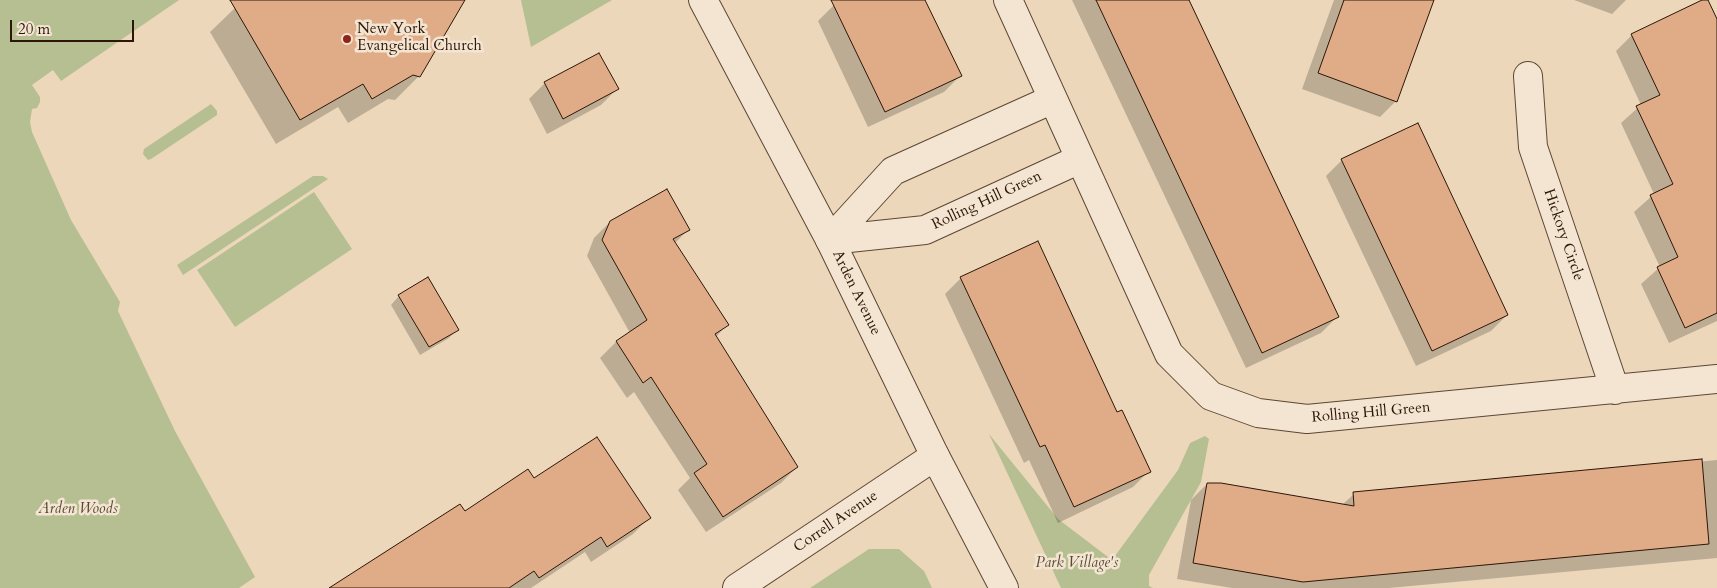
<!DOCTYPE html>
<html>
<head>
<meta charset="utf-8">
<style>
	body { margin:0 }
	#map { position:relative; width:1717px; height:588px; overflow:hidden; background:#ecd7ba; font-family:Cardo,serif }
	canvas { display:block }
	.scale { position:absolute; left:10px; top:20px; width:124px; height:22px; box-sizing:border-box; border:2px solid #2d1607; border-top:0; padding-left:6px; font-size:15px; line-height:18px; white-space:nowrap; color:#2d1607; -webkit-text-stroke:4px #f3e5d2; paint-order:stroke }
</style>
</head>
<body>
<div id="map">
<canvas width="1717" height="588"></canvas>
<div class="scale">20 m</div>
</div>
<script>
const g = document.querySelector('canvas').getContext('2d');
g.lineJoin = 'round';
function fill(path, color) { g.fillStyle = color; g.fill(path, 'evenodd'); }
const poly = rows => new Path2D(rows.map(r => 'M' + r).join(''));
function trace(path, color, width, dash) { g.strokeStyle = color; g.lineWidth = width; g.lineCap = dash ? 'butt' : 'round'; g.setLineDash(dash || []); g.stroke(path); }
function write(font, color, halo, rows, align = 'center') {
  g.font = font + ' Cardo,serif'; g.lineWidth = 5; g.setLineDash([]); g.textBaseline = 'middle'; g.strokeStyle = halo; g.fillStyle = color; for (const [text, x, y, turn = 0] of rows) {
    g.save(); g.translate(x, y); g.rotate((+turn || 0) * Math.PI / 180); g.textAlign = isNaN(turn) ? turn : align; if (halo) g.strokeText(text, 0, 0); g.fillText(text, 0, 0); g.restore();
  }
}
const green = poly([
	[0,0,179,0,61,81,53,70,32,85,40,97,40,102,37,108,32,109,30,122,32,132,71,220,120,302,118,311,175,431,255,577,239,588,0,588],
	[521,0,612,0,531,47],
	[211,104,217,111,217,115,151,159,148,160,143,154,144,149],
	[313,176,323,176,328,179,183,275,177,265],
	[314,192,352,249,235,327,197,270],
	[989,434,1058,519,1112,560,1178,470,1190,443,1205,436,1209,439,1201,482,1149,575,1149,586,1153,588,1061,588],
	[869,549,899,549,924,571,932,588,810,588]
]);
const shadow = poly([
	[249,0,463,0,419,76,395,100,388,99,348,123,338,107,276,144,210,32,235,8],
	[845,0,924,0,960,76,944,92,868,127,818,21,834,5],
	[1072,0,1188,0,1337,317,1321,333,1246,368],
	[1334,0,1432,0,1396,101,1380,117,1302,89],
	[1574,0,1626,0,1612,14],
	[1705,0,1717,22,1717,321,1669,343,1641,284,1660,267,1634,212,1654,194,1621,123,1641,105,1616,51,1632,35],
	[545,83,617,89,601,105,547,134,529,99],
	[1342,160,1507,315,1491,331,1416,366,1326,176],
	[610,222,688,230,674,244,728,324,716,337,797,467,781,483,706,532,678,490,690,478,634,392,627,398,600,358,616,342,630,333,587,256,594,238],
	[961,278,1117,414,1149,471,1133,487,1058,523,1029,460,1024,463,945,294],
	[399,296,458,329,449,338,420,355,391,305],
	[1717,460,1717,558,1389,588,1232,588,1177,579,1191,500,1207,484,1342,505,1354,494],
	[534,480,649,518,633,534,591,562,585,552,531,588,331,588,396,545,398,547]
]);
const building = poly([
	[230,0,465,0,420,77,413,75,372,99,363,84,300,120,230,0],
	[831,0,925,0,962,76,885,112,831,0],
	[1096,0,1189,0,1339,317,1262,353,1096,0],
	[1344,0,1434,0,1397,102,1318,73,1344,0],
	[1702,0,1708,0,1717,19,1717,313,1685,328,1657,267,1678,257,1650,195,1673,184,1636,106,1660,95,1631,34,1702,0],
	[599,53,619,89,563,119,544,82,599,53],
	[1418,123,1508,315,1432,351,1341,159,1418,123],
	[667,189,690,230,673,239,729,325,715,334,798,467,723,517,694,473,707,464,651,377,643,383,616,341,647,320,602,240,610,221,667,189],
	[1038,241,1117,412,1122,410,1151,472,1074,507,1045,445,1040,447,960,277,1038,241],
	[428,277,459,330,429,347,398,295,428,277],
	[597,437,651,518,607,547,601,537,539,578,534,571,509,588,329,588,460,504,465,511,528,469,534,478,597,437],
	[1702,459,1709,544,1303,582,1193,563,1207,483,1221,483,1354,506,1353,492,1702,459]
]);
const minor = poly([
	[1008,0,1169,354,1211,396,1258,413,1307,419,1717,379],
	[1528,76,1533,147,1615,390],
	[830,240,893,171,1053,99],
	[830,240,925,230,1080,159],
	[737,588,935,456]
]);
const tertiary = poly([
	[703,0,830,240,935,456,1004,588]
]);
const markers = [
	[347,39,5,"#8f2418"]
];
const poiNames = [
	["New York",357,30],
	["Evangelical Church",357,47]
];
const streetNames = [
	["Rolling Hill Green",987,201,-25],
	["Hickory Circle",1563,235,71],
	["Arden Avenue",856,293,64],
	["Rolling Hill Green",1371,413,-5],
	["Correll Avenue",836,522,-34]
];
const parkNames = [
	["Arden Woods",78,510],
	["Park Village's",1077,564]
];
fill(green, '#b6bf91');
fill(shadow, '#0003');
fill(building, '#e0ac87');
trace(building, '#2d1607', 1);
trace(minor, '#5d4634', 30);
trace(tertiary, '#5d4634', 30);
trace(minor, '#f3e5d2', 28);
trace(tertiary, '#f3e5d2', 28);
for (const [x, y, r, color] of markers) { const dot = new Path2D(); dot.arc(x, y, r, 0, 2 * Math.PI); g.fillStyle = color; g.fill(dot); trace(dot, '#f3e5d2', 2); }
write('15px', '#2d1607', '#f3e5d2', poiNames, 'left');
write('15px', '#2d1607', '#f3e5d2', streetNames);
write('italic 15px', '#564930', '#f3e5d2', parkNames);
</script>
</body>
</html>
